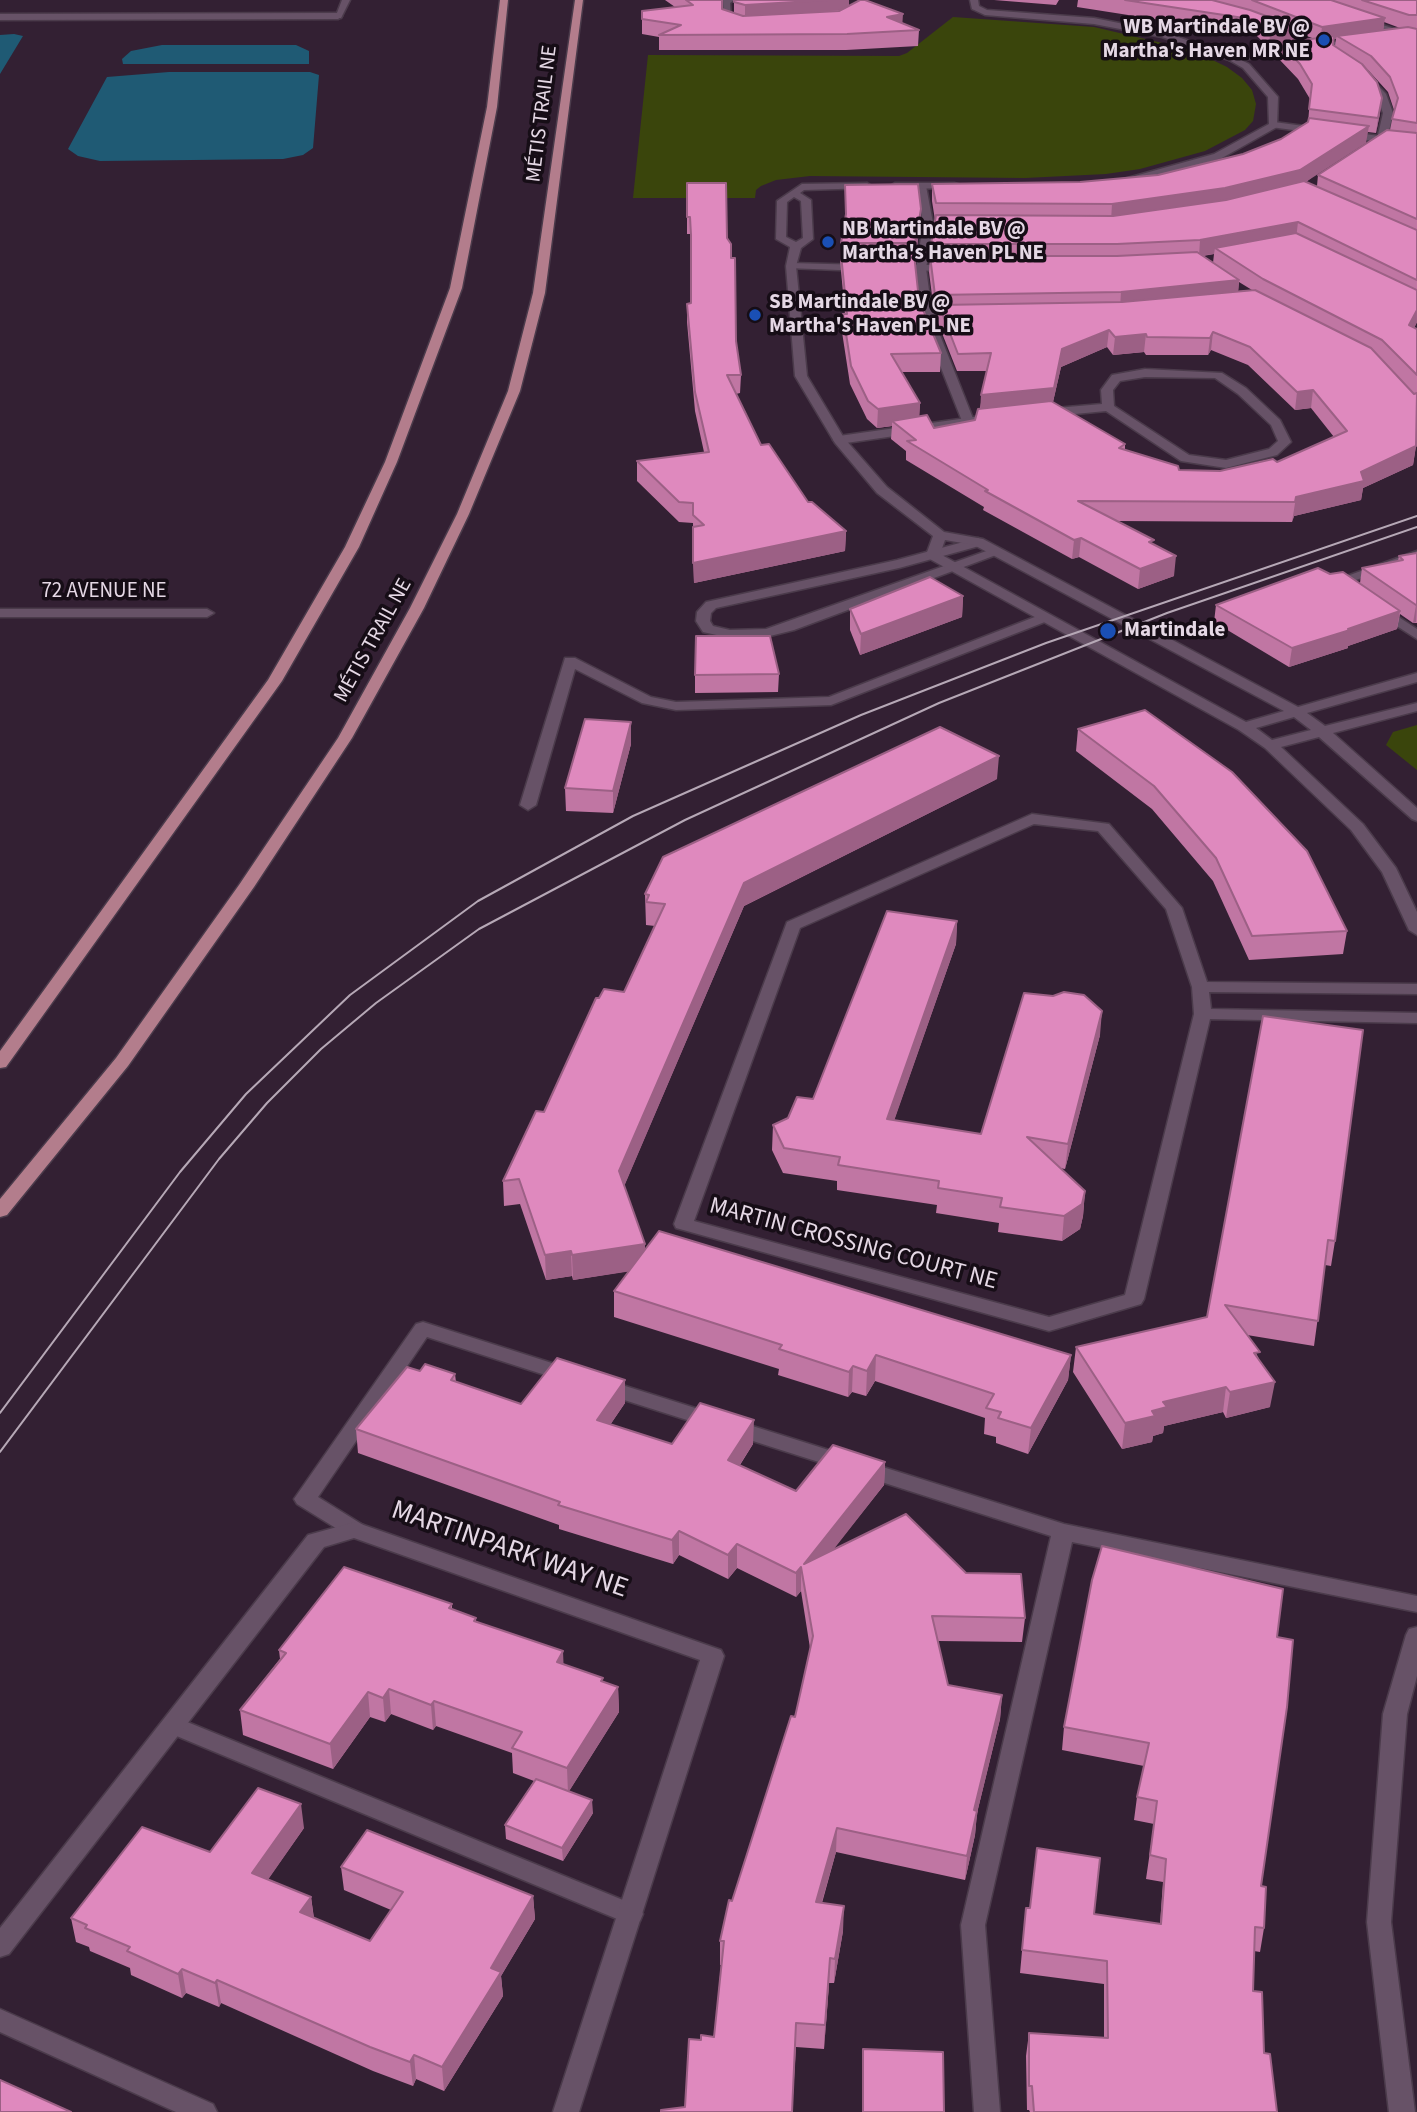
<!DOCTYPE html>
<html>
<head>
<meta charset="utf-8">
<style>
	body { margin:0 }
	canvas { display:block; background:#332033 }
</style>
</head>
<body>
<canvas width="1417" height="2112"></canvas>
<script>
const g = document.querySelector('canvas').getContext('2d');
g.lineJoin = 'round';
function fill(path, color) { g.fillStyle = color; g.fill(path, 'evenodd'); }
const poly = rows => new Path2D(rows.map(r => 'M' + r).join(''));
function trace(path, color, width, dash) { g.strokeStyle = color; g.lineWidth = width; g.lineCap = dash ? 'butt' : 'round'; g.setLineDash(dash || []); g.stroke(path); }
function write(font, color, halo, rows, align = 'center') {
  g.font = font + ' "Source Sans 3",sans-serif'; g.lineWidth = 7; g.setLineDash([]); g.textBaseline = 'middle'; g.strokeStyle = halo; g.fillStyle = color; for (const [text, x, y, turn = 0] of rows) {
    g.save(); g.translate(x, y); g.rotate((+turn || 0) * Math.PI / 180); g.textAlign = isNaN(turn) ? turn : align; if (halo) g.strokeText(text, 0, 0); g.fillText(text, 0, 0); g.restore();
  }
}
const green = poly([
	[953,17,1094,27,1192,50,1227,67,1242,78,1252,90,1256,104,1253,121,1245,130,1205,151,1140,169,1106,174,1025,178,810,176,776,180,761,186,756,190,755,198,633,198,648,55,899,56,907,53],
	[1417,725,1417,770,1386,745,1393,732]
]);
const water = poly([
	[14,34,23,36,0,74,0,35],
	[162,45,296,45,309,51,309,64,123,64,122,59,131,51],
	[169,72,310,72,319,75,313,148,303,155,283,159,100,161,78,156,68,149,107,77]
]);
const service = poly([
	[342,0,350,0,341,18,335,18,342,0],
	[1367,74,1386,94,1393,113,1387,140,1370,151,1365,148,1377,139,1383,113,1376,95,1362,77,1367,74],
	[917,184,926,186,933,223,956,223,961,226,956,229,933,229,926,268,932,313,962,313,968,316,962,319,934,320,974,421,968,425,962,421,921,317,916,268,923,226,917,184],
	[1417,551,1417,559,1350,582,1355,587,1353,590,1343,590,1333,581,1417,551],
	[1380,605,1417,629,1417,639,1375,612,1375,606,1380,605],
	[1045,613,1052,617,1050,620,831,705,676,710,642,703,575,669,536,805,528,810,520,805,565,658,575,658,651,697,676,702,829,697,1045,613],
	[423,1322,577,1371,580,1376,577,1381,570,1383,427,1337,318,1497,363,1525,366,1530,363,1535,355,1538,347,1535,297,1504,294,1499,416,1324,423,1322],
	[603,1379,1064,1524,1417,1596,1417,1612,1072,1542,985,1925,1000,2112,974,2112,961,1925,1051,1536,596,1391,593,1386,596,1381,603,1379],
	[175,1717,640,1907,643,1914,640,1921,631,1924,622,1921,167,1732,163,1726,167,1720,175,1717]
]);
const minor = poly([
	[723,0,734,0,730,3,731,19,742,23,742,27,724,22,723,0],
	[970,0,978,0,979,6,987,10,1094,18,1164,32,1237,58,1232,61,1162,37,1094,24,985,15,972,9,970,0],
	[0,14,338,13,342,16,338,19,0,20,0,14],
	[1358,17,1417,36,1417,42,1358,21,1358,17],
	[1274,122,1417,141,1417,147,1271,127,1271,123,1274,122],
	[791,263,865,265,870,268,865,271,787,268,787,264,791,263],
	[893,265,952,265,957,268,952,271,889,270,889,266,893,265],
	[1145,369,1222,373,1246,388,1280,420,1291,442,1277,455,1226,468,1181,461,1106,411,1044,417,1038,413,1044,409,1102,404,1101,390,1112,375,1145,369],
	[1145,377,1215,378,1238,394,1271,425,1278,441,1269,449,1226,460,1189,455,1114,406,1113,390,1120,381,1145,377],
	[995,414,999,415,999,421,839,444,833,440,839,436,995,414],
	[978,538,985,542,983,545,899,568,716,608,711,613,710,621,713,626,730,630,766,629,992,549,997,548,1004,552,794,630,766,637,730,638,703,632,696,621,697,612,706,602,897,560,978,538],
	[0,609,207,609,214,613,207,617,0,617,0,609],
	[1032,814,1109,824,1182,908,1207,982,1417,984,1417,994,1209,992,1211,1009,1417,1013,1417,1023,1210,1019,1144,1299,1141,1304,1056,1329,1049,1331,676,1228,674,1224,787,922,1032,814],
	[1034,824,1098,831,1166,909,1192,987,1194,1014,1125,1295,1049,1317,694,1221,800,928,1034,824],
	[355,1522,721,1650,724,1656,579,2112,553,2112,700,1660,354,1538,324,1547,9,1954,0,1957,0,1928,308,1535,355,1522],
	[0,2009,213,2104,217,2112,176,2112,0,2032,0,2009]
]);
const tertiary = poly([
	[1358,39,1361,44,1241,60,1249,64,1278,97,1277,127,1222,158,1145,180,1129,182,1124,179,1214,154,1269,124,1268,97,1243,68,1229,60,1229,56,1358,39],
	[867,183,872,186,871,188,804,190,800,193,811,200,813,239,801,248,796,266,807,376,844,438,887,487,944,532,983,539,1298,707,1417,673,1417,682,1307,713,1325,726,1417,703,1417,711,1333,733,1417,808,1417,821,1412,819,1319,737,1281,747,1363,824,1396,868,1417,912,1417,935,1409,930,1382,872,1351,830,1265,748,1239,730,928,558,926,555,933,536,877,493,835,443,795,376,786,266,790,247,776,239,777,201,802,184,867,183],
	[794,197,801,201,803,238,796,242,786,237,787,202,794,197],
	[945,540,974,545,1284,711,1246,722,940,554,945,540],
	[1294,717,1311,730,1272,740,1256,728,1294,717],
	[954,183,958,184,958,188,895,189,890,186,895,183,954,183],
	[1417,1627,1417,1676,1407,1714,1391,1922,1415,2112,1389,2112,1367,1922,1383,1714,1406,1635,1409,1629,1417,1627]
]);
const primary = poly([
	[500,0,508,0,497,107,462,288,397,462,359,547,282,681,6,1067,0,1068,0,1051,268,680,345,547,385,462,450,288,487,107,500,0],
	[575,0,583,0,545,293,520,391,469,514,424,608,352,738,254,887,128,1066,7,1215,0,1217,0,1199,116,1058,239,885,338,738,410,608,457,514,508,391,533,293,575,0]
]);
const tram = poly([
	[0,1413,180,1172,246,1094,350,995,478,901,633,816,861,715,1046,643,1417,516],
	[0,1452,219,1159,267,1103,321,1049,376,1003,479,929,685,820,939,703,1167,613,1417,527]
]);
const wall = poly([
	[665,0,722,0,722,9,734,13,734,0,849,0,849,5,903,23,919,30,918,46,846,50,659,50,659,37,642,34,642,11,675,7],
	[994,0,1059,0,1056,5],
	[1078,0,1417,0,1417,322,1414,328,1417,329,1417,439,1413,465,1363,488,1361,500,1294,516,1292,522,1116,521,1154,545,1174,576,1138,589,1079,557,1072,559,983,510,984,507,906,460,906,451,891,439,892,426,877,428,867,419,850,384,842,332,843,314,845,314,840,260,841,243,845,220,845,185,921,209,920,226,915,259,919,300,941,353,940,372,902,372,920,403,919,417,934,428,975,420,980,408,987,371,957,371,938,323,938,311,934,311,929,272,931,244,935,220,932,201,932,184,1080,182,1158,175,1243,154,1281,139,1308,123,1310,99,1298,79,1278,58,1279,47,1269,48,1256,35,1077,7],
	[1384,22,1400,28,1383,30],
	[1300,33,1301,34,1315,39,1300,41],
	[1334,39,1336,39,1335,46,1333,45],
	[1366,69,1369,71,1388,92,1394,110,1390,130,1318,175,1317,186,1306,182,1368,132,1376,133,1380,113],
	[1214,254,1213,263,1203,256],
	[1239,282,1252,290,1238,291],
	[1107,347,1113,355,1144,352,1146,355,1208,355,1211,350,1248,365,1295,410,1311,408,1334,437,1277,462,1220,471,1179,470,1125,450,1125,444,1053,402,1061,367],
	[687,183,731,244,736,341,741,375,740,393,736,394,761,445,808,502,846,531,845,551,694,583,693,523,679,522,637,481,637,461,704,452,695,411,687,322,687,304,691,303,691,251,690,234,687,234],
	[1417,553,1417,623,1413,623,1400,614,1397,629,1348,646,1348,648,1289,667,1214,622,1216,605,1330,574,1360,583,1362,568,1398,561,1399,556],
	[963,596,962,617,860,655,850,630,850,609],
	[779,674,778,692,695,693,695,675],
	[631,722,631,744,613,813,566,811,565,788],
	[1078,729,1347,931,1343,954,1249,960,1213,881,1152,809,1076,751],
	[997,779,744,906,624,1186,645,1244,645,1250,1071,1355,1068,1380,1028,1454,996,1443,996,1437,984,1434,985,1418,875,1381,866,1396,852,1392,848,1397,778,1375,779,1369,614,1317,614,1291,629,1271,573,1280,572,1276,546,1280,520,1204,504,1206,503,1181,544,1112,599,998,624,992,655,926,646,925,645,894],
	[957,921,956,944,894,1120,981,1134,1100,1035,1065,1169,1060,1168,1085,1191,1083,1216,1080,1229,1062,1241,998,1232,999,1223,936,1213,937,1205,837,1190,837,1181,783,1173,772,1150,773,1125,788,1118,813,1099],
	[1263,1016,1335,1241,1331,1266,1325,1265,1314,1346,1247,1335,1259,1359,1270,1407,1226,1418,1223,1412,1164,1426,1163,1433,1153,1436,1152,1442,1122,1449,1073,1372,1076,1347,1207,1317],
	[420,1371,455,1374,456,1382,521,1404,625,1380,625,1403,610,1425,672,1444,753,1444,740,1465,796,1491,885,1462,884,1485,833,1549,966,1573,1025,1618,1022,1642,938,1641,948,1685,1002,1695,1000,1719,977,1813,975,1835,965,1880,836,1852,822,1903,843,1931,834,1983,829,1983,824,2049,796,2047,792,2112,661,2112,685,2107,701,2040,714,2037,721,1965,720,1965,720,1941,732,1901,795,1717,810,1648,801,1591,796,1597,737,1568,728,1579,679,1555,673,1564,559,1529,559,1525,358,1453,356,1429],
	[452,1604,452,1609,476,1618,476,1621,564,1664,604,1682,618,1687,619,1712,569,1791,593,1813,563,1861,506,1839,505,1825,534,1781,513,1773,512,1753,436,1726,433,1730,391,1714,385,1722,370,1717,333,1769,243,1735,240,1710,280,1659,279,1650],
	[1277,1637,1261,1886,1264,1928,1260,1952,1254,1951,1253,1991,1264,2053,1277,2112,1030,2112,1029,2110,1027,2110,1026,2056,1029,2033,1104,2038,1104,1984,1020,1973,1026,1908,1094,1914,1160,1924,1163,1882,1146,1879,1154,1824,1134,1820,1137,1797,1144,1766,1062,1750,1064,1727],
	[304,1828,268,1879,311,1897,314,1918,370,1941,391,1910,344,1890,341,1867,533,1896,535,1919,501,1976,503,1996,444,2091,416,2079,413,2086,373,2071,221,2003,219,2007,186,1993,182,1998,131,1975,130,1968,90,1951,89,1947,76,1942,71,1918,210,1852]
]);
const shadedWall = poly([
	[828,0,849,0,849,9,745,20,745,5],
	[903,14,902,29,887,17],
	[1385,18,1383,33,1337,36,1336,39,1320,41,1322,27],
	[1301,29,1299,44,1280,43,1279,47,1269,48,1270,33],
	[1382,98,1380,113,1376,133,1378,118],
	[1369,126,1366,143,1298,187,1111,221,1112,204],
	[921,209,920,226,915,260,915,243],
	[1298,222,1296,239,1215,248,1214,254,1199,256,1200,240],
	[1239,280,1238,296,1120,308,1121,292],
	[1417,310,1417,322,1407,343,1409,325],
	[1109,330,1107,347,1061,367,1052,406,980,413,981,395,1062,349],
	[1213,332,1211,350,1208,355,1210,338],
	[1146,334,1144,352,1113,355,1115,337],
	[1313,390,1311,408,1295,410,1297,392],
	[920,403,919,422,892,421,892,426,877,428,878,409],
	[1416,446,1413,465,1363,488,1361,500,1294,516,1292,522,1296,497,1361,472],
	[846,531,845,551,694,583,693,563],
	[1081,538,1079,557,1072,559,1074,540],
	[1176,556,1174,576,1138,589,1140,569],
	[963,596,962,617,860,655,861,634],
	[1416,605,1417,605,1416,622,1413,623],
	[1400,611,1397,629,1348,646,1348,648,1289,667,1292,648],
	[631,722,631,744,613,813,613,791],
	[999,756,997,779,744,906,620,1196,619,1171,744,883],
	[957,921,956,944,886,1144,887,1119],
	[1102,1011,1100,1035,1065,1169,1068,1144],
	[1085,1191,1083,1216,1080,1229,1062,1241,1064,1216],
	[645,1244,645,1269,573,1280,572,1255],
	[571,1251,572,1276,546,1280,545,1255],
	[876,1355,875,1381,866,1396,867,1371],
	[1071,1355,1068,1380,1028,1454,1031,1428],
	[853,1366,852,1392,848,1397,849,1372],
	[625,1380,625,1403,597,1444,597,1420],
	[1275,1382,1270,1407,1226,1418,1230,1392],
	[1226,1387,1223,1412,1164,1426,1163,1433,1153,1436,1152,1442,1122,1449,1125,1423,1152,1411,1163,1402],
	[754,1420,753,1444,728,1483,728,1460],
	[885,1462,884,1485,805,1586,804,1564],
	[679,1531,679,1555,673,1564,672,1540],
	[737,1544,737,1568,728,1579,728,1555],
	[801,1567,801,1591,796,1597,796,1573],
	[563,1651,564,1676,557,1662],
	[618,1687,619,1712,568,1793,567,1768],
	[389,1689,391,1714,385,1722,383,1698],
	[368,1692,370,1717,333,1769,330,1744],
	[1002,1695,1000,1719,977,1813,975,1835,965,1880,967,1856,974,1810],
	[434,1701,436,1726,433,1730,431,1705],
	[592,1800,593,1813,563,1861,562,1848],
	[301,1804,304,1828,256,1897,252,1873],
	[837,1828,836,1852,815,1926,816,1902],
	[533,1896,535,1919,501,1976,503,1996,444,2091,442,2067,491,1968],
	[311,1897,314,1921,300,1912],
	[844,1906,843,1931,834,1983,835,1959],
	[830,1958,829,1983,824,2049,825,2025],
	[182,1969,186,1993,182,1998,178,1974],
	[217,1980,221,2003,219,2007,215,1983],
	[414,2055,416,2079,413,2086,410,2062]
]);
const building = poly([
	[686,0,722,0,722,9,743,16,839,11,860,0,865,0,903,14,887,17,919,30,847,34,659,35,681,25,642,19,642,11,693,5,686,0],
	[734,0,828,0,745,5,734,2,734,0],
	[1125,0,1212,0,1250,10,1301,29,1270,33,1257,20,1125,0],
	[1252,0,1331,0,1385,18,1322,27,1252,0],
	[1362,0,1417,0,1417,15,1409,15,1362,0],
	[1408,27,1417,29,1417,123,1392,119,1398,98,1390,77,1371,56,1337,36,1408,27],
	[1334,36,1333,45,1362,64,1377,82,1382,98,1378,118,1309,109,1312,84,1300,64,1280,43,1334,36],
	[1309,118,1369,126,1300,170,1225,188,1112,204,936,203,932,184,1080,182,1158,175,1243,154,1281,139,1308,122,1309,118],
	[1387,130,1417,133,1417,219,1318,175,1387,130],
	[1304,181,1417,230,1417,280,1298,222,1200,240,1117,244,931,244,936,215,1113,216,1226,200,1304,181],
	[687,183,726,183,727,238,731,244,731,258,735,258,736,341,741,375,727,375,761,445,769,444,808,502,812,502,846,531,693,563,693,527,704,525,693,515,693,503,679,502,637,461,709,452,695,392,687,304,691,303,691,235,690,217,687,217,687,183],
	[918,184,921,209,915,243,841,243,846,214,845,185,918,184],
	[1296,233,1417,290,1417,310,1409,325,1417,329,1417,375,1382,340,1263,279,1215,248,1296,233],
	[1197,252,1239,280,1121,292,935,295,930,256,1117,256,1197,252],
	[841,254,914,254,919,300,941,353,891,354,920,403,878,409,868,401,851,366,843,314,847,314,841,254],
	[1255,290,1371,348,1414,394,1417,393,1416,446,1361,472,1364,481,1296,497,1295,502,1078,501,1154,540,1149,542,1176,556,1140,569,1081,538,1074,540,985,491,988,490,907,441,916,440,892,421,927,415,934,428,975,420,978,409,1051,401,1125,444,1119,448,1178,466,1179,470,1220,471,1273,459,1277,462,1347,431,1313,390,1297,392,1250,347,1213,332,1210,338,1147,337,1146,334,1115,337,1109,330,1062,349,1054,388,981,395,991,353,958,354,939,305,1122,302,1255,290],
	[1417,553,1417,605,1416,605,1362,568,1403,560,1399,556,1417,553],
	[1318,568,1330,574,1343,572,1400,611,1348,629,1350,630,1292,648,1216,605,1318,568],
	[930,577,963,596,861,634,850,609,930,577],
	[696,636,770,636,779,674,695,675,696,636],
	[1145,710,1232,772,1307,851,1347,931,1252,936,1216,858,1154,786,1078,729,1145,710],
	[585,719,631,722,613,791,565,788,585,719],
	[940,727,999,756,744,883,619,1171,645,1244,572,1255,571,1251,545,1255,519,1179,503,1181,536,1111,544,1112,596,998,599,998,604,989,624,992,665,904,646,902,649,895,645,894,663,857,940,727],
	[887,911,957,921,887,1119,981,1134,1024,993,1053,996,1064,992,1084,995,1102,1011,1068,1144,1027,1137,1085,1191,1082,1204,1064,1216,1000,1207,1002,1198,938,1188,939,1181,838,1165,840,1157,784,1148,773,1125,788,1118,797,1097,813,1099,887,911],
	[1263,1016,1363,1030,1335,1241,1328,1240,1318,1321,1225,1305,1260,1352,1254,1353,1275,1382,1230,1392,1226,1387,1163,1402,1167,1407,1152,1411,1155,1416,1125,1423,1076,1347,1207,1317,1263,1016],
	[659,1231,1071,1355,1031,1428,998,1418,1001,1412,986,1408,994,1394,876,1355,867,1371,853,1366,849,1372,779,1349,782,1345,614,1291,659,1231],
	[557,1358,625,1380,597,1420,672,1444,700,1403,754,1420,728,1460,796,1491,833,1445,885,1462,804,1564,906,1514,966,1573,1021,1574,1025,1618,932,1616,948,1685,1002,1695,974,1810,977,1811,967,1856,837,1828,816,1902,844,1906,835,1959,830,1958,825,2025,796,2023,792,2112,661,2112,661,2110,685,2107,689,2039,701,2040,701,2035,714,2037,724,1941,720,1941,729,1900,732,1901,791,1716,795,1717,813,1636,801,1567,796,1573,737,1544,728,1555,679,1531,672,1540,558,1505,560,1502,356,1429,407,1367,420,1371,425,1364,455,1374,451,1380,521,1404,557,1358],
	[1102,1546,1283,1589,1277,1637,1293,1640,1287,1707,1261,1886,1266,1887,1264,1928,1255,1927,1253,1991,1262,1992,1264,2053,1270,2054,1277,2112,1034,2112,1032,2086,1029,2086,1029,2033,1108,2038,1107,1961,1022,1950,1026,1908,1030,1908,1037,1848,1100,1858,1094,1914,1161,1924,1166,1859,1150,1855,1157,1801,1137,1797,1149,1743,1064,1727,1092,1580,1102,1546],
	[344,1567,452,1604,449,1608,476,1618,474,1621,563,1651,557,1662,603,1678,601,1681,618,1687,567,1768,512,1748,522,1732,434,1701,431,1705,389,1689,383,1698,368,1692,330,1744,240,1710,286,1653,279,1650,344,1567],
	[536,1779,592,1800,562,1848,505,1825,536,1779],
	[258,1788,301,1804,252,1873,311,1897,300,1912,370,1941,403,1892,341,1867,367,1830,533,1896,491,1968,501,1972,442,2067,414,2055,410,2062,370,2047,217,1980,215,1983,182,1969,178,1974,127,1951,130,1947,85,1928,87,1925,71,1918,142,1827,210,1852,258,1788],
	[863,2049,943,2052,944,2112,863,2112,863,2049],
	[0,2080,71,2112,0,2112,0,2080]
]);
const markers = [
	[1324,40,7,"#1a4fb4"],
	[828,242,7,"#1a4fb4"],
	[755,315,7,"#1a4fb4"],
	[1108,631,9,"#1a4fb4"]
];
const farPoinames = [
	["WB Martindale BV @",1310,28,"right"],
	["Martha's Haven MR NE",1310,52,"right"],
	["NB Martindale BV @",842,230],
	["Martha's Haven PL NE",842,254],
	["SB Martindale BV @",769,303],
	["Martha's Haven PL NE",769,327],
	["Martindale",1124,631]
];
const farStreetnames = [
	["MÉTIS TRAIL NE",543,114,-83],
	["72 AVENUE NE",104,592],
	["MÉTIS TRAIL NE",374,641,-61]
];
const streetNames = [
	["MARTIN CROSSING COURT NE",853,1245,15]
];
const nearStreetnames = [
	["MARTINPARK WAY NE",509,1551,19]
];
fill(green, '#3a450c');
fill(water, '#1f5a74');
trace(service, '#4b3b4b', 3);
trace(minor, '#4b3b4b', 3);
trace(tertiary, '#4b3b4b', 3);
trace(primary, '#4b3b4b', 3);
fill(service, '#675267');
fill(minor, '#675267');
fill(tertiary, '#675267');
fill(primary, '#b37d8c');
trace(tram, '#b6a8b6', 2);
fill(wall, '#c076a3');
fill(shadedWall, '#9c6085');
fill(building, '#df89be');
trace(building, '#9c6085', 2);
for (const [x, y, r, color] of markers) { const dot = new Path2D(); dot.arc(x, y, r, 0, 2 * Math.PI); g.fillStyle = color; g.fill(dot); trace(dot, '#160d16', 2.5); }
write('bold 21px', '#e5d8e5', '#160d16', farPoinames, 'left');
write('21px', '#e5d8e5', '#160d16', farStreetnames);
write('24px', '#e5d8e5', '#160d16', streetNames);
write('28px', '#e5d8e5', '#160d16', nearStreetnames);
</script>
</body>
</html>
